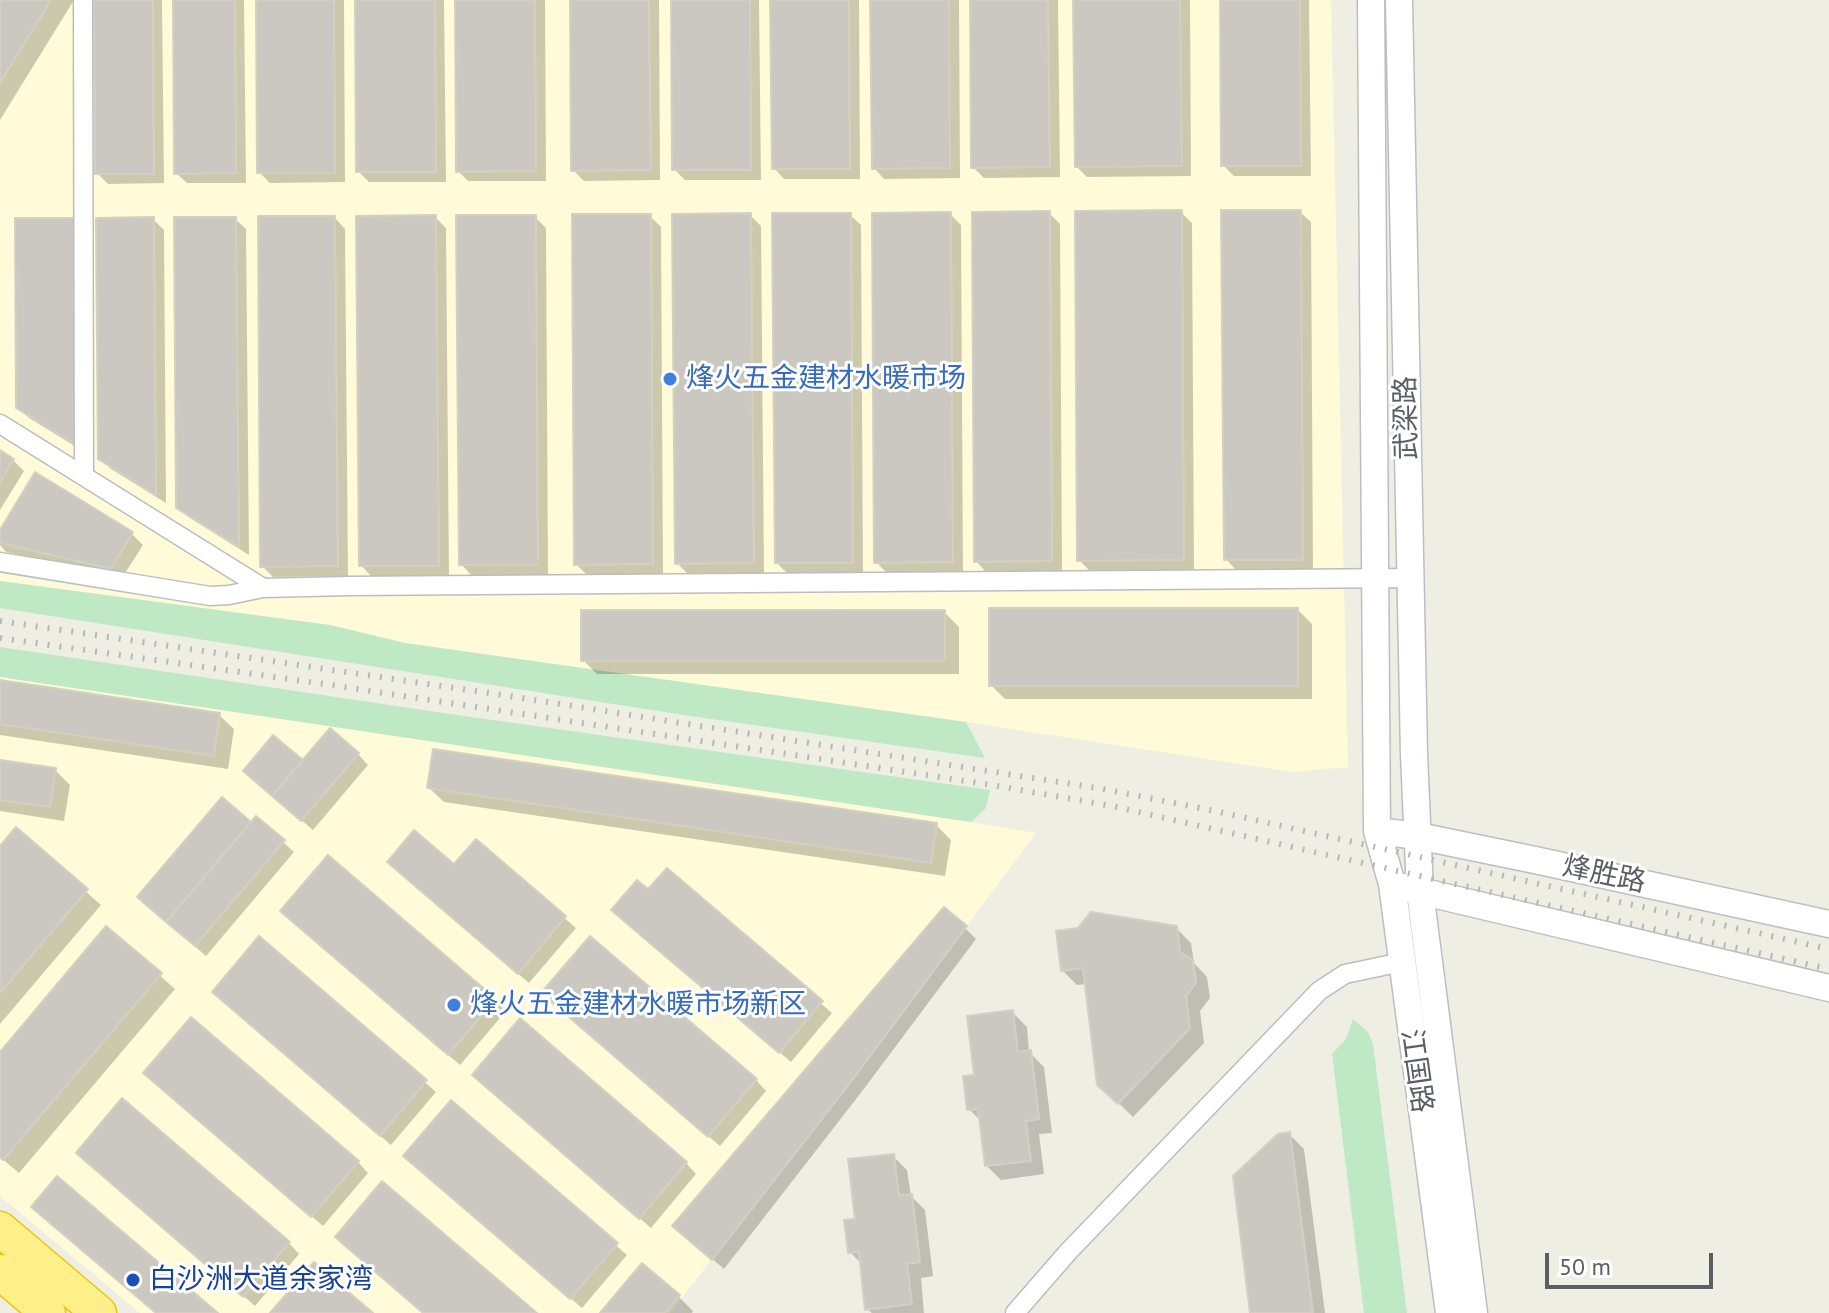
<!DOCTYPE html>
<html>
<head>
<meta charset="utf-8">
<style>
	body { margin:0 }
	#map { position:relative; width:1829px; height:1313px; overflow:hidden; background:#efeee3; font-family:"PT Sans",sans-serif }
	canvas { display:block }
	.scale { position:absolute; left:1545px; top:1253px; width:168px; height:36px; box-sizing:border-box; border:4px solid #5b5e65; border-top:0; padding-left:10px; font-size:24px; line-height:28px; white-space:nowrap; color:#5b5e65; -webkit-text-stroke:6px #fff; paint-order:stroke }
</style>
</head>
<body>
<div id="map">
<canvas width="1829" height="1313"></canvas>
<div class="scale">50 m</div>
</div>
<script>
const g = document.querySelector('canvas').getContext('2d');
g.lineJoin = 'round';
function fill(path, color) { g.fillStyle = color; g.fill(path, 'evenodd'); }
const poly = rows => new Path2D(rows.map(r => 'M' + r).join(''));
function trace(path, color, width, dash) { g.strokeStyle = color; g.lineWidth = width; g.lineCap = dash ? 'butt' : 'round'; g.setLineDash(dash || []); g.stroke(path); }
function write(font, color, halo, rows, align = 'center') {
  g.font = font + ' "PT Sans","Noto Sans SC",sans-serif'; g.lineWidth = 6; g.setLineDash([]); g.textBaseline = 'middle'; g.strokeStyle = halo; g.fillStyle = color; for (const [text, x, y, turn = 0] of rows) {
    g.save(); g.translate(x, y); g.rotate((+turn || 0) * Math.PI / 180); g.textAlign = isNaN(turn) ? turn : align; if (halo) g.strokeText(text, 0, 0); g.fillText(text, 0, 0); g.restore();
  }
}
const commercial = poly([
	[0,0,1331,0,1348,767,1292,772,966,722,405,643,329,625,0,581],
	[0,677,971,822,1036,833,850,1083,670,1313,140,1313,0,1196]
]);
const green = poly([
	[0,581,330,625,405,643,966,722,985,758,690,716,0,608],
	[0,647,450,714,990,790,986,808,971,822,0,677],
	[1353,1019,1368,1032,1373,1044,1407,1313,1364,1313,1332,1054,1346,1039]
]);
const shadow = poly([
	[0,0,74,0,0,120],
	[96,0,162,0,164,183,108,184,97,173],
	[175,0,244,0,246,183,187,183,176,173],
	[258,0,344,0,345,182,270,183,259,172],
	[357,0,444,0,446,182,369,182,358,171],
	[457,0,545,0,546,181,468,181,458,171],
	[572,0,659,0,660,180,584,181,573,170],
	[673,0,759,0,761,180,685,180,674,169],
	[772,0,859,0,860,179,784,179,774,168],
	[872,0,959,0,960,178,884,179,874,168],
	[972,0,1058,0,1060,177,984,178,973,167],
	[1075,0,1190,0,1191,176,1087,177,1077,167],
	[1222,0,1309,0,1311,176,1234,176,1223,165],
	[1181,212,1192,223,1194,570,1090,571,1079,560],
	[1300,212,1311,222,1313,569,1236,570,1226,559],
	[1049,213,1060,224,1062,571,986,572,976,561],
	[950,214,961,225,963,572,887,573,876,562],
	[750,215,761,226,764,573,688,574,677,563],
	[850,215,861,225,863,573,787,573,777,563],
	[650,216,661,227,663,574,587,575,576,564],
	[435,217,446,228,449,576,371,576,361,565],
	[535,217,546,228,548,575,471,575,461,564],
	[335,218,345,229,348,576,273,577,262,566],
	[153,219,164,230,166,503,111,469,100,458],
	[235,219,246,229,249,555,190,518,178,507],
	[74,220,84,231,86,453,29,418,18,407],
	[0,452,13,460,24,471,0,510],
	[36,475,132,534,143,545,122,578,6,552,0,545,0,534],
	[1298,610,1312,624,1312,699,1005,699,991,685],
	[944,612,959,627,959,674,597,674,583,660],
	[0,682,219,715,234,729,228,769,0,735],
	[358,754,368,765,313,830,252,778,303,763],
	[0,762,55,770,70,785,64,821,0,811],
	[429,788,936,825,951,840,945,876,444,802],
	[256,818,294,852,206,956,150,907,251,825],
	[16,830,101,905,0,1024,0,849],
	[476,842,576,928,529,983,400,872,454,867],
	[667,871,832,1013,791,1062,625,920],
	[293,922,495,1000,506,1011,460,1065],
	[965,928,976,939,860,1094,724,1269,686,1236],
	[1176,928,1191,943,1194,963,1207,977,1210,998,1200,1011,1204,1043,1133,1117,1099,1084,1087,984,1077,985,1062,970],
	[107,929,175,989,19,1173,0,1157,0,1055],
	[259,939,436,1092,391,1145,225,1002],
	[554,1004,756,1080,766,1091,720,1146],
	[1012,1012,1027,1027,1029,1052,1044,1067,1052,1133,1039,1134,1044,1174,1001,1180,986,1165,981,1121,969,1109,976,1077],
	[157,1083,358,1162,368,1173,323,1226],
	[485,1086,686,1163,696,1174,651,1228],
	[451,1103,627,1255,582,1308,416,1167],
	[1289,1134,1304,1149,1325,1313,1252,1313],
	[893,1156,907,1170,911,1196,925,1210,933,1276,921,1278,924,1313,872,1313,867,1309,862,1264,850,1252,857,1220],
	[89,1163,289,1243,299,1254,255,1306],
	[643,1266,679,1297,693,1311,692,1313,603,1313]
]);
const building = poly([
	[0,0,51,0,0,83,0,0],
	[94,0,153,0,154,174,95,174,94,0],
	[173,0,235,0,236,173,174,174,173,0],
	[256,0,334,0,335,173,257,173,256,0],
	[355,0,435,0,436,172,356,172,355,0],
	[455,0,535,0,536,171,456,172,455,0],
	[570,0,649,0,651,170,571,171,570,0],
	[671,0,750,0,751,170,672,170,671,0],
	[770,0,849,0,850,169,772,169,770,0],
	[870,0,949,0,950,168,872,169,870,0],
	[970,0,1048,0,1050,167,971,168,970,0],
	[1073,0,1180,0,1182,166,1075,167,1073,0],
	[1220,0,1300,0,1301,166,1221,166,1220,0],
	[1182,210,1184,560,1077,561,1075,211,1182,210],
	[1221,210,1301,210,1303,560,1224,560,1221,210],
	[1050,211,1052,561,974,562,972,212,1050,211],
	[951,212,953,562,874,563,872,213,951,212],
	[751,213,754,563,675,564,672,214,751,213],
	[772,213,851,213,853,563,775,563,772,213],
	[572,214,651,214,653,564,574,565,572,214],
	[436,215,439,566,359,566,356,216,436,215],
	[456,215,536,215,538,565,459,565,456,215],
	[258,216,335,216,338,566,260,567,258,216],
	[154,217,156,495,98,459,96,218,154,217],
	[174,217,236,217,239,547,176,508,174,217],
	[15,218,74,218,76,445,16,408,15,218],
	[0,450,14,459,0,482,0,450],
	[35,472,133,532,111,569,0,543,0,530,35,472],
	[989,608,1298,608,1298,686,989,686,989,608],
	[581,610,945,610,945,661,581,661,581,610],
	[0,680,220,713,214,756,0,724,0,680],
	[330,728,359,753,301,821,272,796,330,728],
	[273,735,303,760,272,796,243,771,273,735],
	[433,749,937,823,931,863,427,788,433,749],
	[0,760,56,768,50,807,0,800,0,760],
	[222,797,251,822,166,922,137,897,222,797],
	[256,816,285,840,195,946,166,922,256,816],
	[16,827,88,889,0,993,0,846,16,827],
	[414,830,454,864,476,839,566,916,518,974,387,862,414,830],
	[328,855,496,999,448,1055,280,911,328,855],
	[667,868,823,1001,779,1053,611,910,637,880,648,889,667,868],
	[944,907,967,926,850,1083,712,1260,672,1226,944,907],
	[1091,912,1177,926,1180,952,1193,960,1196,983,1186,996,1190,1028,1118,1104,1097,1085,1083,968,1061,971,1056,931,1078,928,1091,912],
	[106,926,162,973,3,1160,0,1157,0,1052,106,926],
	[259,936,427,1080,380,1136,212,992,259,936],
	[590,936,757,1079,708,1137,541,993,590,936],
	[1013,1010,1018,1052,1031,1050,1039,1119,1026,1121,1031,1161,985,1166,978,1109,967,1110,963,1076,974,1075,967,1016,1013,1010],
	[191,1017,359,1161,311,1217,143,1073,191,1017],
	[520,1018,687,1162,639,1219,472,1075,520,1018],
	[122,1098,290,1242,243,1297,76,1153,122,1098],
	[451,1100,618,1243,570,1299,403,1156,451,1100],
	[1290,1132,1313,1313,1250,1313,1233,1176,1278,1134,1290,1132],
	[894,1154,899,1195,912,1194,920,1262,907,1264,912,1304,865,1310,859,1252,848,1253,844,1220,855,1219,848,1159,894,1154],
	[57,1176,218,1313,156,1313,31,1207,57,1176],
	[382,1181,537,1313,423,1313,335,1237,382,1181],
	[314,1262,373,1313,270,1313,314,1262],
	[642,1263,680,1295,665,1313,600,1313,642,1263]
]);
const street = poly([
	[83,0,84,476],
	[0,424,263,588],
	[0,562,210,596,229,595,263,588,349,586,1411,578],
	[1015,1313,1068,1252,1319,991,1345,974,1402,962]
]);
const secondary = poly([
	[1371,0,1377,831,1392,884,1449,1313],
	[1399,0,1414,754,1420,892,1474,1313],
	[1377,831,1418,836,1535,860,1829,924],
	[1403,887,1829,988]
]);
const highway = poly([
	[0,1229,99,1313],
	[0,1272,48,1313]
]);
const rail = poly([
	[0,621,509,696,1103,789,1215,811,1829,949],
	[0,638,331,685,992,785,1112,806,1829,969]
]);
const markers = [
	[670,379,8,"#3f7fe0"],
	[454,1005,8,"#3f7fe0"],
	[133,1280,8,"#1a4fb4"]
];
const shopNames = [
	["烽火五金建材水暖市场",686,379],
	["烽火五金建材水暖市场新区",470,1005]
];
const streetNames = [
	["武梁路",1407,418,-91],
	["烽胜路",1604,875,12],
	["江国路",1416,1071,82]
];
const transitNames = [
	["白沙洲大道余家湾",149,1280]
];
fill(commercial, '#fffbd8');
fill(green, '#bfe8c4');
fill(shadow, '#0003');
fill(building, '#cac8c0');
trace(building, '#d4d0c1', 2);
trace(street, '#bbbdc3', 21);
trace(secondary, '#bcbec5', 29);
trace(highway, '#f2c400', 37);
trace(street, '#fff', 18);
trace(secondary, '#fff', 26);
trace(highway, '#fff08a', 34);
trace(rail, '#b7b7b8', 6, [2, 10]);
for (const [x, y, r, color] of markers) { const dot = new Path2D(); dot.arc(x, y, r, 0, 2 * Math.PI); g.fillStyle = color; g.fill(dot); trace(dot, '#fff', 3); }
write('28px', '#366cbe', '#fff', shopNames, 'left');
write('28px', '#5b5e65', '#fff', streetNames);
write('28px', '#164399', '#fff', transitNames, 'left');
</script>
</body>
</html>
